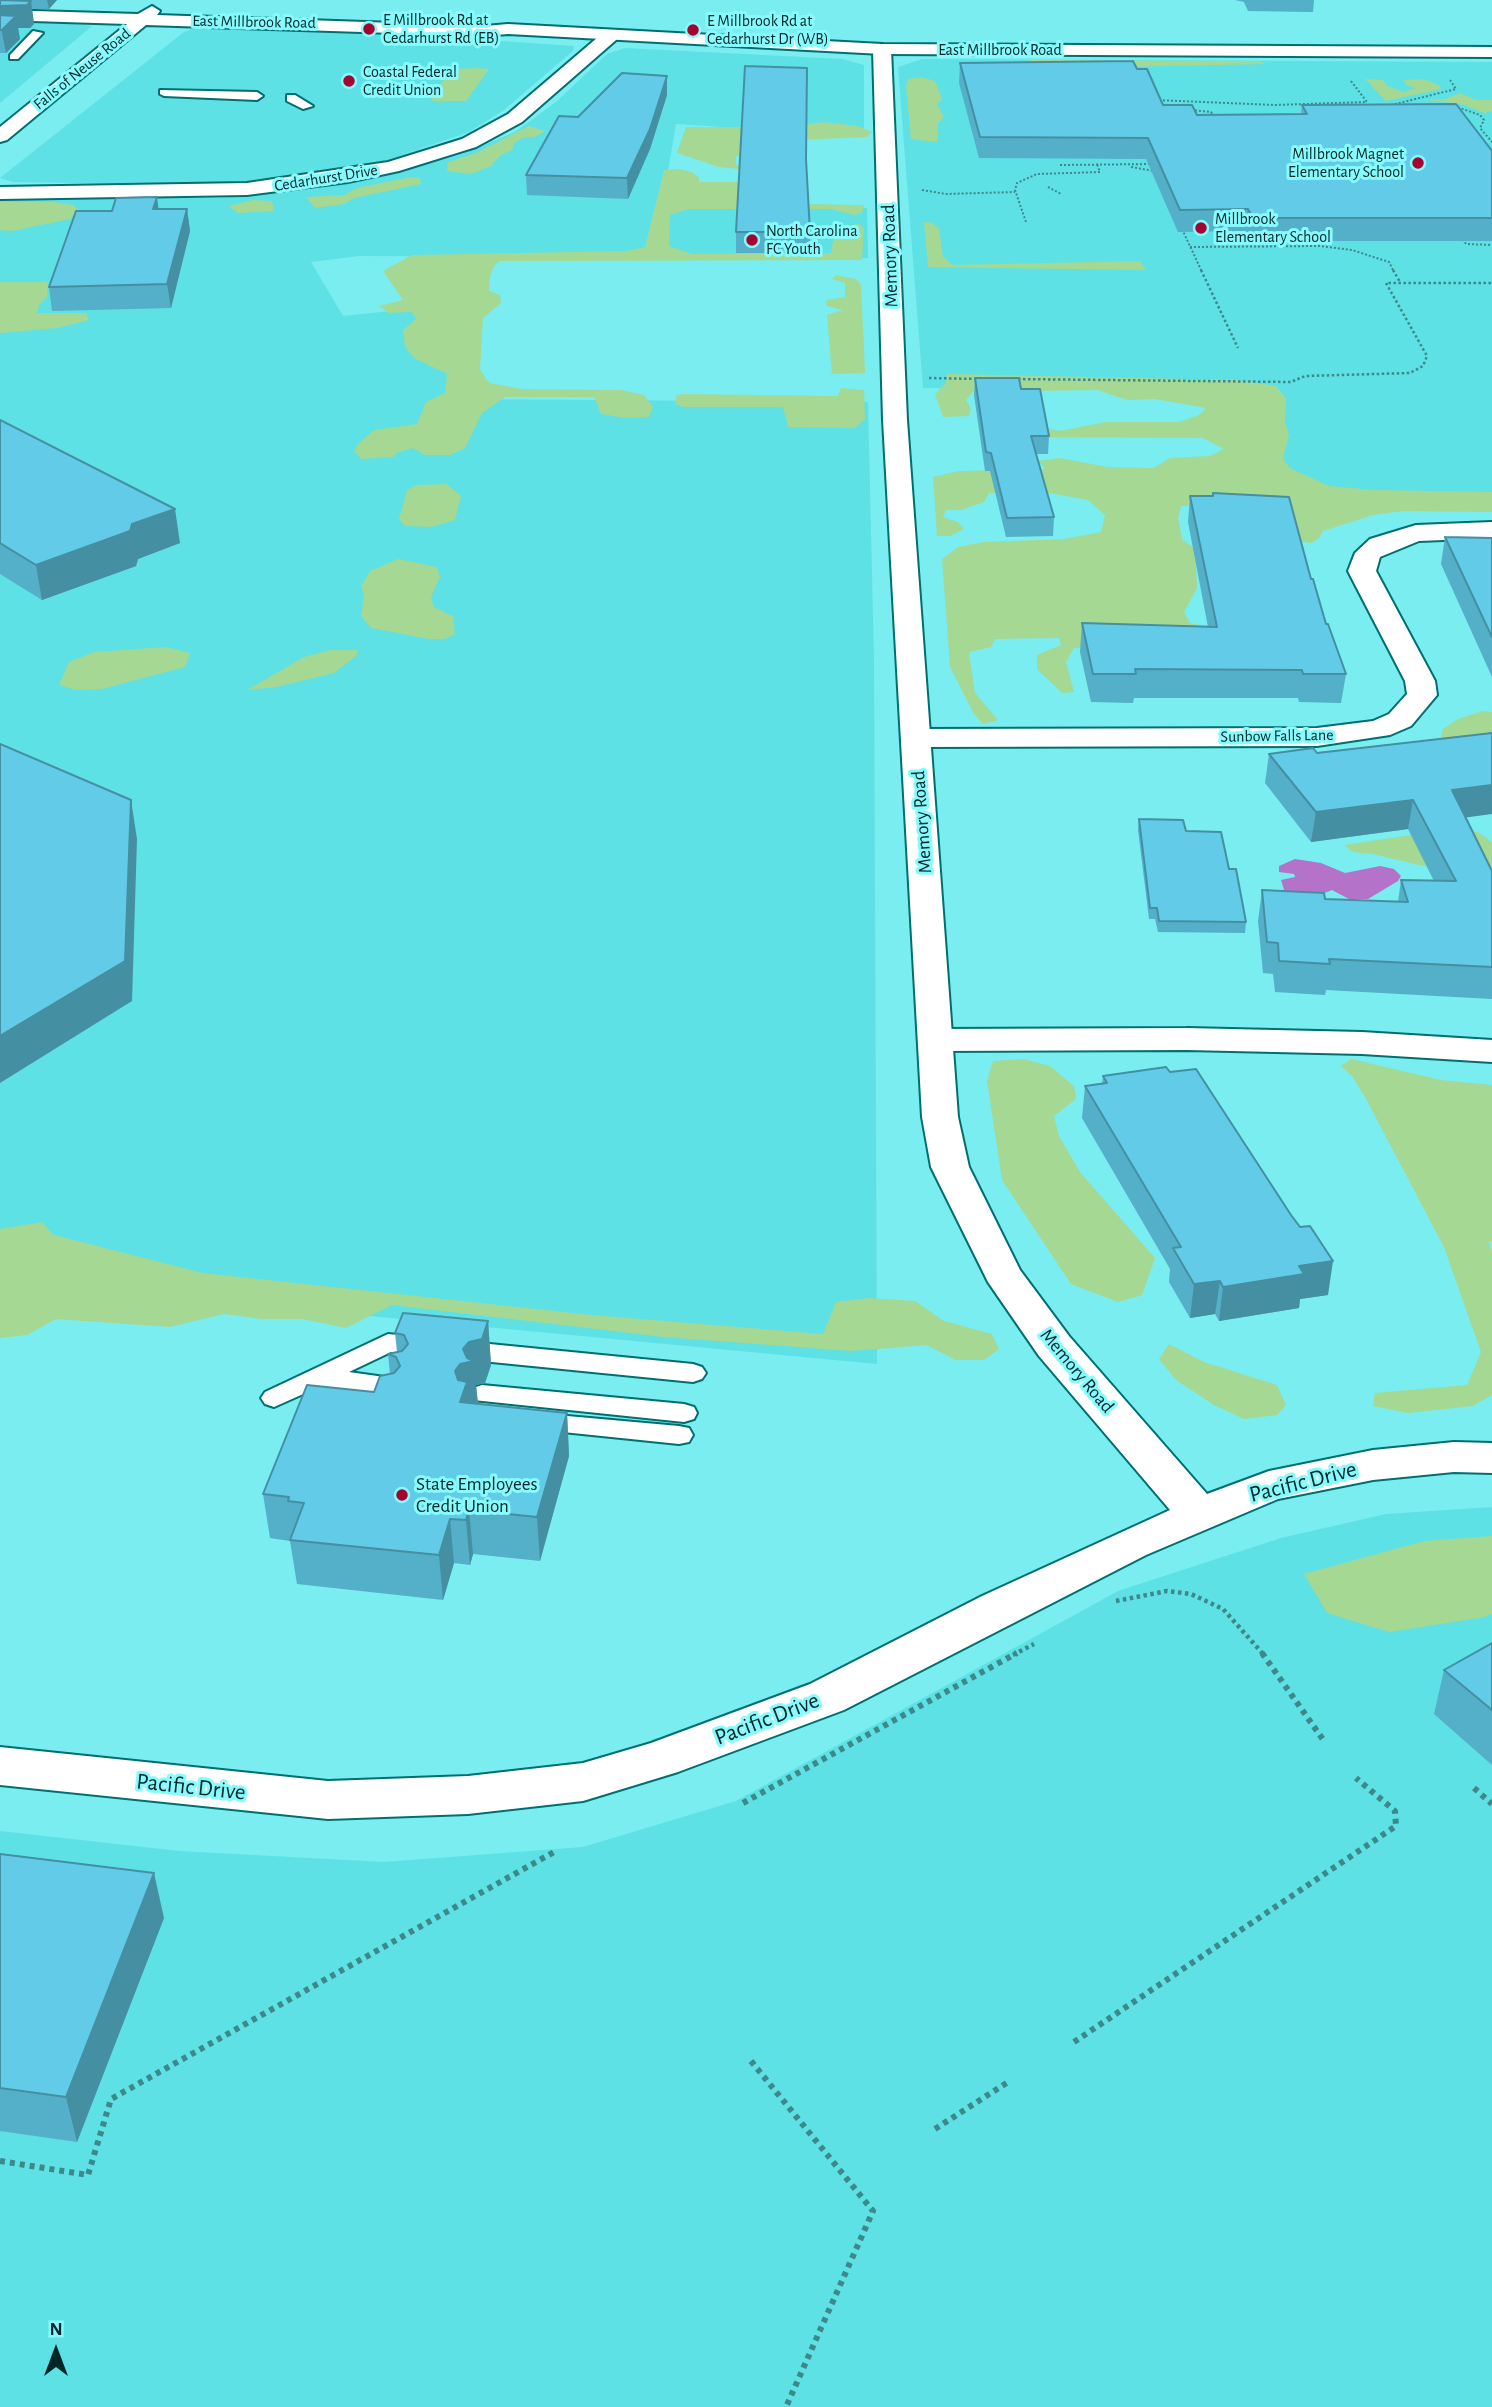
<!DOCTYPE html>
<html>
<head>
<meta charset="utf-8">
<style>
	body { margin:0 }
	#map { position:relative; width:1492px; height:2407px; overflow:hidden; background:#79edf0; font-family:"Alegreya Sans",sans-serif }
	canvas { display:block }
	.north { position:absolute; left:21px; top:2316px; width:70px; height:70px; -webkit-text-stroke:5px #87fafd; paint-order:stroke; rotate:0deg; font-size:19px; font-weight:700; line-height:28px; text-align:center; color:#002627 }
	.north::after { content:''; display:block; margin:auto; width:24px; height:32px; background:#002627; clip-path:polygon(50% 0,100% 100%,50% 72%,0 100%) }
</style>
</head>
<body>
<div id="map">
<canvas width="1492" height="2407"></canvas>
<div class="north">N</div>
</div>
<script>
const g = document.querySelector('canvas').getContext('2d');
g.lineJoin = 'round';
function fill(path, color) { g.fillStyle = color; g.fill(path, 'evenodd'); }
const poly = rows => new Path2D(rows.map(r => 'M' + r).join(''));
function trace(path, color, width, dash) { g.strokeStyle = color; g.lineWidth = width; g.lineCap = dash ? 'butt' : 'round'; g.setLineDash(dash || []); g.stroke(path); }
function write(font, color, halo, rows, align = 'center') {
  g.font = font + ' "Alegreya Sans",sans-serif'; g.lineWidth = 6; g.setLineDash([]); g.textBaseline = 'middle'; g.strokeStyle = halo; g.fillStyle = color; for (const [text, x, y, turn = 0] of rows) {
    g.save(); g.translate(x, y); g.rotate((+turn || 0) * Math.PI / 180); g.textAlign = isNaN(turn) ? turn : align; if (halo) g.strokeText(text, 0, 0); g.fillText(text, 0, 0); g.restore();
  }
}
const built = poly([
	[0,21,64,22,92,26,0,103],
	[195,28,371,32,574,46,573,51,504,110,469,132,381,162,278,179,209,185,13,182,0,178,184,32],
	[625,48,842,59,864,65,864,136,676,124,662,206,867,208,868,258,359,256,311,262,343,316,477,302,454,399,868,402,874,663,877,1364,0,1281,0,198,221,198,314,189,399,172,460,155,515,132,556,102,607,54],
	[922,59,1492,62,1492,506,1252,503,1214,390,923,388,898,67],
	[1492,1507,1492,2407,0,2407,0,1831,179,1851,384,1862,583,1847,736,1801,1118,1591,1281,1538,1386,1514]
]);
const green = poly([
	[1031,60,1260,61,1266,64,1117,67,1020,64],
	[476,68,489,69,466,101,433,101,431,98,452,69],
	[921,77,935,81,942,99,937,104,944,117,938,123,937,142,911,139,906,86,908,79],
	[1365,79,1383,80,1387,86,1404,92,1416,88,1406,85,1404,80,1424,79,1439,85,1441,89,1386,101],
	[1460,93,1476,100,1492,100,1492,111,1485,113,1461,104,1425,100,1445,99],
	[824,122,857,126,872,132,867,137,798,140,770,155,736,156,736,165,771,166,758,171,719,167,677,153,686,127,786,127],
	[529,126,545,131,535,137,522,138,513,144,513,149,500,156,491,166,471,174,447,171,448,162,476,153],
	[678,169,692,172,699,177,699,182,751,182,806,204,864,205,862,213,854,215,831,209,688,209,670,215,669,246,692,254,831,253,835,227,859,224,864,228,862,260,500,261,494,266,490,276,489,291,500,295,501,303,483,318,480,369,486,379,490,383,522,389,621,390,644,395,653,407,649,417,625,418,601,414,594,397,505,397,482,413,465,448,450,455,425,455,413,448,396,453,394,457,361,459,354,451,359,443,374,430,417,424,426,402,445,393,447,374,414,358,405,347,403,330,416,319,412,312,389,313,379,306,403,300,383,271,412,255,626,251,645,247,664,170],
	[411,177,420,178,421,184,354,198,344,204,315,208,306,197,344,195,357,188],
	[253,200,272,201,274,211,238,213,228,206],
	[0,202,55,202,73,205,79,210,70,219,12,231,0,230],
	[924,222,933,223,939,229,943,257,953,265,1140,261,1146,270,928,267],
	[836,275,856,279,861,285,865,373,832,374,827,315,843,310,827,306,826,300,845,297,845,283,832,279],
	[0,282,48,282,47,297,39,305,37,313,86,313,89,320,57,328,0,333],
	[947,374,1238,380,1276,386,1286,398,1285,422,1289,435,1283,459,1290,468,1329,486,1374,490,1492,492,1492,512,1403,511,1373,515,1323,531,1319,538,1311,543,1297,541,1218,505,1181,506,1178,518,1182,539,1195,549,1197,588,1184,612,1190,623,1209,627,1122,644,1074,648,1066,662,1074,692,1062,693,1037,669,1037,655,1061,645,1059,638,995,639,991,647,969,652,975,693,998,720,983,724,974,714,950,667,942,559,958,547,983,542,1064,539,1101,532,1105,515,1088,500,1049,493,989,493,984,502,961,510,946,510,943,517,958,522,964,529,950,536,937,536,933,477,959,471,1045,469,1038,461,1059,458,1108,467,1153,468,1170,458,1210,456,1224,449,1203,438,1028,437,1030,425,1060,431,1106,422,1179,422,1199,415,1206,408,1155,399,1127,400,1097,390,973,392,966,400,971,409,969,416,943,417,935,394,945,384],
	[841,388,864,390,865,419,855,428,788,427,783,407,683,407,675,404,676,395,684,394,838,396],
	[447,484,461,496,455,520,431,527,405,526,399,519,407,490,416,485],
	[398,559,437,567,440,577,431,597,434,607,453,616,455,634,445,639,429,639,371,628,361,616,364,596,361,586,370,571],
	[165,647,190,653,185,667,102,689,76,690,59,685,69,662,94,652],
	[330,650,357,650,357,655,334,673,276,687,247,690,304,657],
	[1482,711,1492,712,1492,750,1436,760,1443,729,1458,719],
	[1450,829,1478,832,1492,842,1492,910,1476,868,1423,866,1373,854,1353,852,1344,845],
	[1023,1059,1050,1066,1074,1086,1076,1099,1054,1116,1059,1136,1080,1172,1155,1258,1142,1295,1118,1302,1071,1284,1002,1180,987,1081,993,1061],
	[1351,1059,1441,1080,1492,1085,1492,1241,1489,1242,1492,1252,1492,1395,1473,1406,1408,1413,1373,1406,1375,1393,1467,1385,1481,1352,1444,1247,1365,1097,1352,1076,1341,1066],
	[42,1222,54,1235,203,1273,592,1315,823,1334,836,1302,869,1298,915,1301,944,1321,992,1334,999,1349,984,1360,955,1360,927,1345,851,1351,664,1337,392,1305,346,1328,302,1319,262,1319,224,1314,170,1327,56,1319,27,1335,0,1338,0,1229],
	[1169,1344,1204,1362,1277,1385,1286,1405,1277,1415,1244,1419,1214,1405,1176,1380,1159,1359],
	[1492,1536,1492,1614,1485,1617,1389,1632,1327,1613,1304,1574,1424,1541]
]);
const water = poly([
	[1295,859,1321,863,1345,873,1380,866,1394,869,1401,876,1398,881,1368,899,1349,899,1332,890,1314,897,1286,896,1281,880,1295,877,1294,874,1279,872,1279,866]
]);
const pathFar3 = poly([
	[1351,81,1367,102],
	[1155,100,1274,105,1367,102],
	[1387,106,1456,89,1450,80],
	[1454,106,1480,115,1484,120,1480,128,1492,142],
	[1191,110,1211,112,1216,119],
	[1060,165,1154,164],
	[1131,167,1154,171],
	[1048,187,1061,194],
	[922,190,946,194,1015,192],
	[1026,222,1015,190,1017,183,1037,174,1100,172,1097,164],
	[1182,229,1202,272],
	[1460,236,1466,244,1492,245],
	[1190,247,1319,246,1352,250,1389,262,1394,272]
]);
const pathFar2 = poly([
	[1201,270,1238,348],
	[1393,270,1400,282],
	[929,378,980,379],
	[1013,379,1291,382,1305,376,1410,373,1423,366,1427,356,1386,283,1492,283]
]);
const pathFar1 = poly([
	[1116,1601,1167,1591,1191,1594,1223,1609,1264,1655],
	[1013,1655,1034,1644]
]);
const path = poly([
	[1262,1653,1324,1741],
	[1474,1788,1492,1804],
	[743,1803,1017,1653],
	[1074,2042,1396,1826,1395,1811,1356,1778],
	[751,2061,873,2211,786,2407],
	[935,2129,1008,2082],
	[0,2161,88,2175,111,2099,554,1852]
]);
const service = poly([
	[33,31,43,33,18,59,10,59,10,55,33,31],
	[160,90,257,92,263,96,257,100,164,96,160,94,160,90],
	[287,95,295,95,313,106,303,109,287,101,287,95],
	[388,1334,693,1364,702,1367,706,1373,702,1379,693,1382,391,1352,349,1372,406,1380,410,1386,406,1392,397,1395,319,1387,274,1407,265,1404,261,1398,265,1392,388,1334],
	[482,1385,684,1404,694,1407,697,1413,694,1419,684,1422,473,1400,469,1394,473,1388,482,1385],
	[534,1413,679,1426,689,1428,693,1435,689,1442,679,1444,524,1428,520,1422,524,1416,534,1413]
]);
const minor = poly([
	[610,31,619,36,616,40,522,122,476,147,399,171,348,182,247,195,0,199,0,187,247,183,388,162,462,139,508,114,604,32,610,31],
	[1492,522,1492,538,1419,541,1380,557,1376,571,1435,681,1437,695,1411,726,1390,735,1317,746,916,747,905,744,901,738,905,732,916,729,1317,728,1373,721,1389,714,1407,694,1405,681,1348,571,1355,553,1370,539,1416,525,1492,522],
	[1187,1028,1362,1032,1492,1040,1492,1062,1362,1054,1187,1050,936,1051,923,1048,918,1040,923,1032,936,1029,1187,1028]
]);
const tertiary = poly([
	[882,44,891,49,907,420,958,1117,969,1167,1020,1270,1069,1336,1207,1494,1269,1471,1373,1450,1454,1442,1492,1443,1492,1473,1454,1472,1373,1480,1278,1499,1146,1555,844,1710,678,1772,583,1801,468,1814,328,1819,0,1785,0,1747,328,1781,468,1776,583,1763,651,1743,810,1684,982,1596,1170,1510,1039,1356,988,1282,931,1167,922,1117,883,420,873,49,882,44]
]);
const primary = poly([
	[152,6,160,11,157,15,485,26,508,24,882,44,1492,47,1492,57,882,54,508,34,485,36,146,25,7,140,0,142,0,127,127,24,0,20,0,10,138,14,152,6]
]);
const wall = poly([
	[0,0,57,0,49,9,32,9,34,24,30,28,18,28,20,39,6,53,0,53],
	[1235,0,1314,0,1313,12,1248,11,1244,2],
	[960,63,1137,69,1163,105,1197,115,1301,114,1302,105,1492,151,1492,241,1251,241,1246,231,1178,232,1146,159,979,158,959,83],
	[667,95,650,149,628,199,527,195,526,175,578,117],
	[806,159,810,232,810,253,736,253,736,232],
	[158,209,187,209,190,231,171,308,52,311,49,287],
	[975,378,1021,389,1049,436,1048,454,1036,454,1054,517,1053,536,1006,537,990,471,985,471,974,395],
	[0,420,180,543,138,559,136,566,42,600,0,574],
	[1213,493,1311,579,1326,624,1346,674,1341,703,1299,702,1298,698,1134,698,1133,703,1091,702,1080,652,1082,623,1208,627,1188,522,1190,496,1212,496],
	[1445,537,1492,538,1492,677,1441,564],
	[1317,753,1466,817,1492,871,1492,999,1326,990,1325,995,1275,992,1273,974,1263,973,1258,921,1262,890,1325,899,1398,902,1401,880,1434,881,1408,829,1311,842,1265,783,1269,754],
	[1139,819,1186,831,1229,869,1246,922,1245,933,1158,932,1155,919,1149,919,1138,830],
	[1103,1076,1328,1295,1300,1299,1299,1308,1219,1321,1215,1314,1190,1318,1169,1282,1170,1269,1082,1118,1085,1086,1102,1084],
	[488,1321,491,1365,485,1383,476,1385,478,1404,567,1413,569,1456,540,1561,473,1554,470,1565,454,1563,443,1600,297,1584,290,1541,270,1538,263,1494,374,1392,390,1374,388,1354,397,1352,395,1333],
	[1492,1643,1492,1765,1434,1714,1444,1670],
	[0,1854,164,1918,77,2142,0,2131]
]);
const shadedWall = poly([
	[47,0,57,0,49,9],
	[31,1,34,24,30,28,18,28,20,39,6,53,0,22,0,6],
	[667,76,667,95,650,149,628,199,627,178],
	[157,197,160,220,153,209],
	[187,209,190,231,171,308,167,284],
	[175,509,180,543,138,559,136,566,42,600,36,565,132,524],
	[1492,785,1492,814,1447,820,1452,790],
	[131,800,137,839,132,1001,0,1083,0,1036],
	[1413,800,1408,829,1311,842,1316,812],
	[1333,1261,1328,1295,1300,1299,1299,1308,1219,1321,1223,1287,1299,1266],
	[1220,1281,1215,1314,1190,1318,1194,1284],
	[488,1321,491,1365,485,1383,476,1385,478,1405,463,1446,455,1371,463,1349],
	[567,1413,569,1456,540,1561,537,1517],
	[469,1510,473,1554,470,1565,466,1520],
	[450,1519,454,1563,443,1600,439,1555],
	[154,1873,164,1918,77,2142,66,2097]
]);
const building = poly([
	[0,0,31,1,27,5,0,6,0,0],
	[0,15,16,16,2,30,0,30,0,15],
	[1133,61,1137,69,1147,69,1163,105,1192,105,1197,115,1307,114,1302,105,1456,104,1492,151,1492,218,1253,218,1248,209,1180,210,1148,138,980,137,960,63,1133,61],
	[745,66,807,68,806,159,810,232,736,232,745,66],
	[622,73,667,76,650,129,627,178,526,175,559,116,578,117,622,73],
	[157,197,153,209,187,209,167,284,49,287,76,211,112,211,116,198,157,197],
	[975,378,1019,378,1021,389,1040,389,1049,436,1031,436,1054,517,1007,518,991,453,986,452,975,378],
	[0,420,175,509,132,524,130,531,36,565,0,543,0,420],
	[1213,493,1289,497,1311,579,1313,579,1326,624,1328,624,1346,674,1303,674,1302,670,1135,669,1136,674,1093,674,1082,623,1217,627,1190,496,1213,496,1213,493],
	[1445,537,1492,538,1492,637,1445,537],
	[1492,733,1492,785,1452,790,1492,871,1492,967,1329,959,1330,964,1279,961,1278,943,1267,942,1262,890,1324,893,1325,899,1408,902,1401,880,1456,881,1413,800,1316,812,1269,754,1313,748,1317,753,1492,733],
	[0,744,131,800,125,961,0,1036,0,744],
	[1139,819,1183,820,1186,831,1221,832,1229,869,1236,869,1246,922,1159,921,1157,908,1150,908,1139,819],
	[1166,1067,1170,1072,1196,1069,1291,1215,1300,1227,1310,1226,1333,1261,1299,1266,1304,1274,1223,1287,1220,1281,1194,1284,1173,1248,1181,1247,1085,1086,1107,1083,1103,1076,1166,1067],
	[403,1313,488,1321,482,1339,469,1342,463,1349,467,1358,474,1361,460,1364,455,1371,458,1380,467,1382,460,1402,567,1413,537,1517,469,1510,466,1520,450,1519,439,1555,290,1540,304,1503,288,1501,289,1497,263,1494,307,1385,374,1392,380,1376,394,1373,400,1366,396,1357,388,1354,402,1351,408,1344,404,1335,395,1333,403,1313],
	[1492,1643,1492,1710,1444,1670,1492,1643],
	[0,1854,154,1873,66,2097,0,2088,0,1854]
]);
const markers = [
	[369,29,7,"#a3052f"],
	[693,30,7,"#a3052f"],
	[349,81,7,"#a3052f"],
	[1418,163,7,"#a3052f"],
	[1201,228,7,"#a3052f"],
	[752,240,7,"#a3052f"],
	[402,1495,7,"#a3052f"]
];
const farPoinames = [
	["E Millbrook Rd at",383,20],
	["Cedarhurst Rd (EB)",383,38],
	["E Millbrook Rd at",707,21],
	["Cedarhurst Dr (WB)",707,39],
	["Coastal Federal",363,72],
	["Credit Union",363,90],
	["Millbrook Magnet",1404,154,"right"],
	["Elementary School",1404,172,"right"],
	["Millbrook",1215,219],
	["Elementary School",1215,237],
	["North Carolina",766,231],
	["FC Youth",766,249]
];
const farStreetnames = [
	["East Millbrook Road",254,22,1],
	["East Millbrook Road",1000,50],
	["Falls of Neuse Road",82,69,-39],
	["Cedarhurst Drive",326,178,-9],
	["Sunbow Falls Lane",1277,736,-1]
];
const streetNames = [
	["Memory Road",890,256,-92],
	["Memory Road",922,822,-94],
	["Memory Road",1077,1371,50]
];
const poiNames = [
	["State Employees",416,1484],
	["Credit Union",416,1506]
];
const nearStreetnames = [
	["Pacific Drive",1303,1482,-14],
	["Pacific Drive",767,1719,-21],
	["Pacific Drive",191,1787,6]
];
fill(built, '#5de1e5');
fill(green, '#a5d893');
fill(water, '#b472c9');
trace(service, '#006f72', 4);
trace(minor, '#006f72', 4);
trace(tertiary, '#006f72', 4);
trace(primary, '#006f72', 4);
trace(pathFar3, '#3c888a', 2, [2, 2]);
trace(pathFar2, '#3c888a', 2.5, [2.5, 2.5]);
trace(pathFar1, '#3c888a', 4.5, [3.5, 3.5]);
trace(path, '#3c888a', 6, [5, 5]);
fill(service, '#fff');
fill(minor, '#fff');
fill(tertiary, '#fff');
fill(primary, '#fff');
fill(wall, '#54afc8');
fill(shadedWall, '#458fa2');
fill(building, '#62cce8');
trace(building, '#458fa2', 2);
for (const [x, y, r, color] of markers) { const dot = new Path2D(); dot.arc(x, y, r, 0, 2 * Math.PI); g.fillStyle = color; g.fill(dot); trace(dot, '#87fafd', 2.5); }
write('16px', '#002627', '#87fafd', farPoinames, 'left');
write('16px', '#002627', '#87fafd', farStreetnames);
write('19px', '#002627', '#87fafd', streetNames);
write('19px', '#002627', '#87fafd', poiNames, 'left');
write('23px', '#002627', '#87fafd', nearStreetnames);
</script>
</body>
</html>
